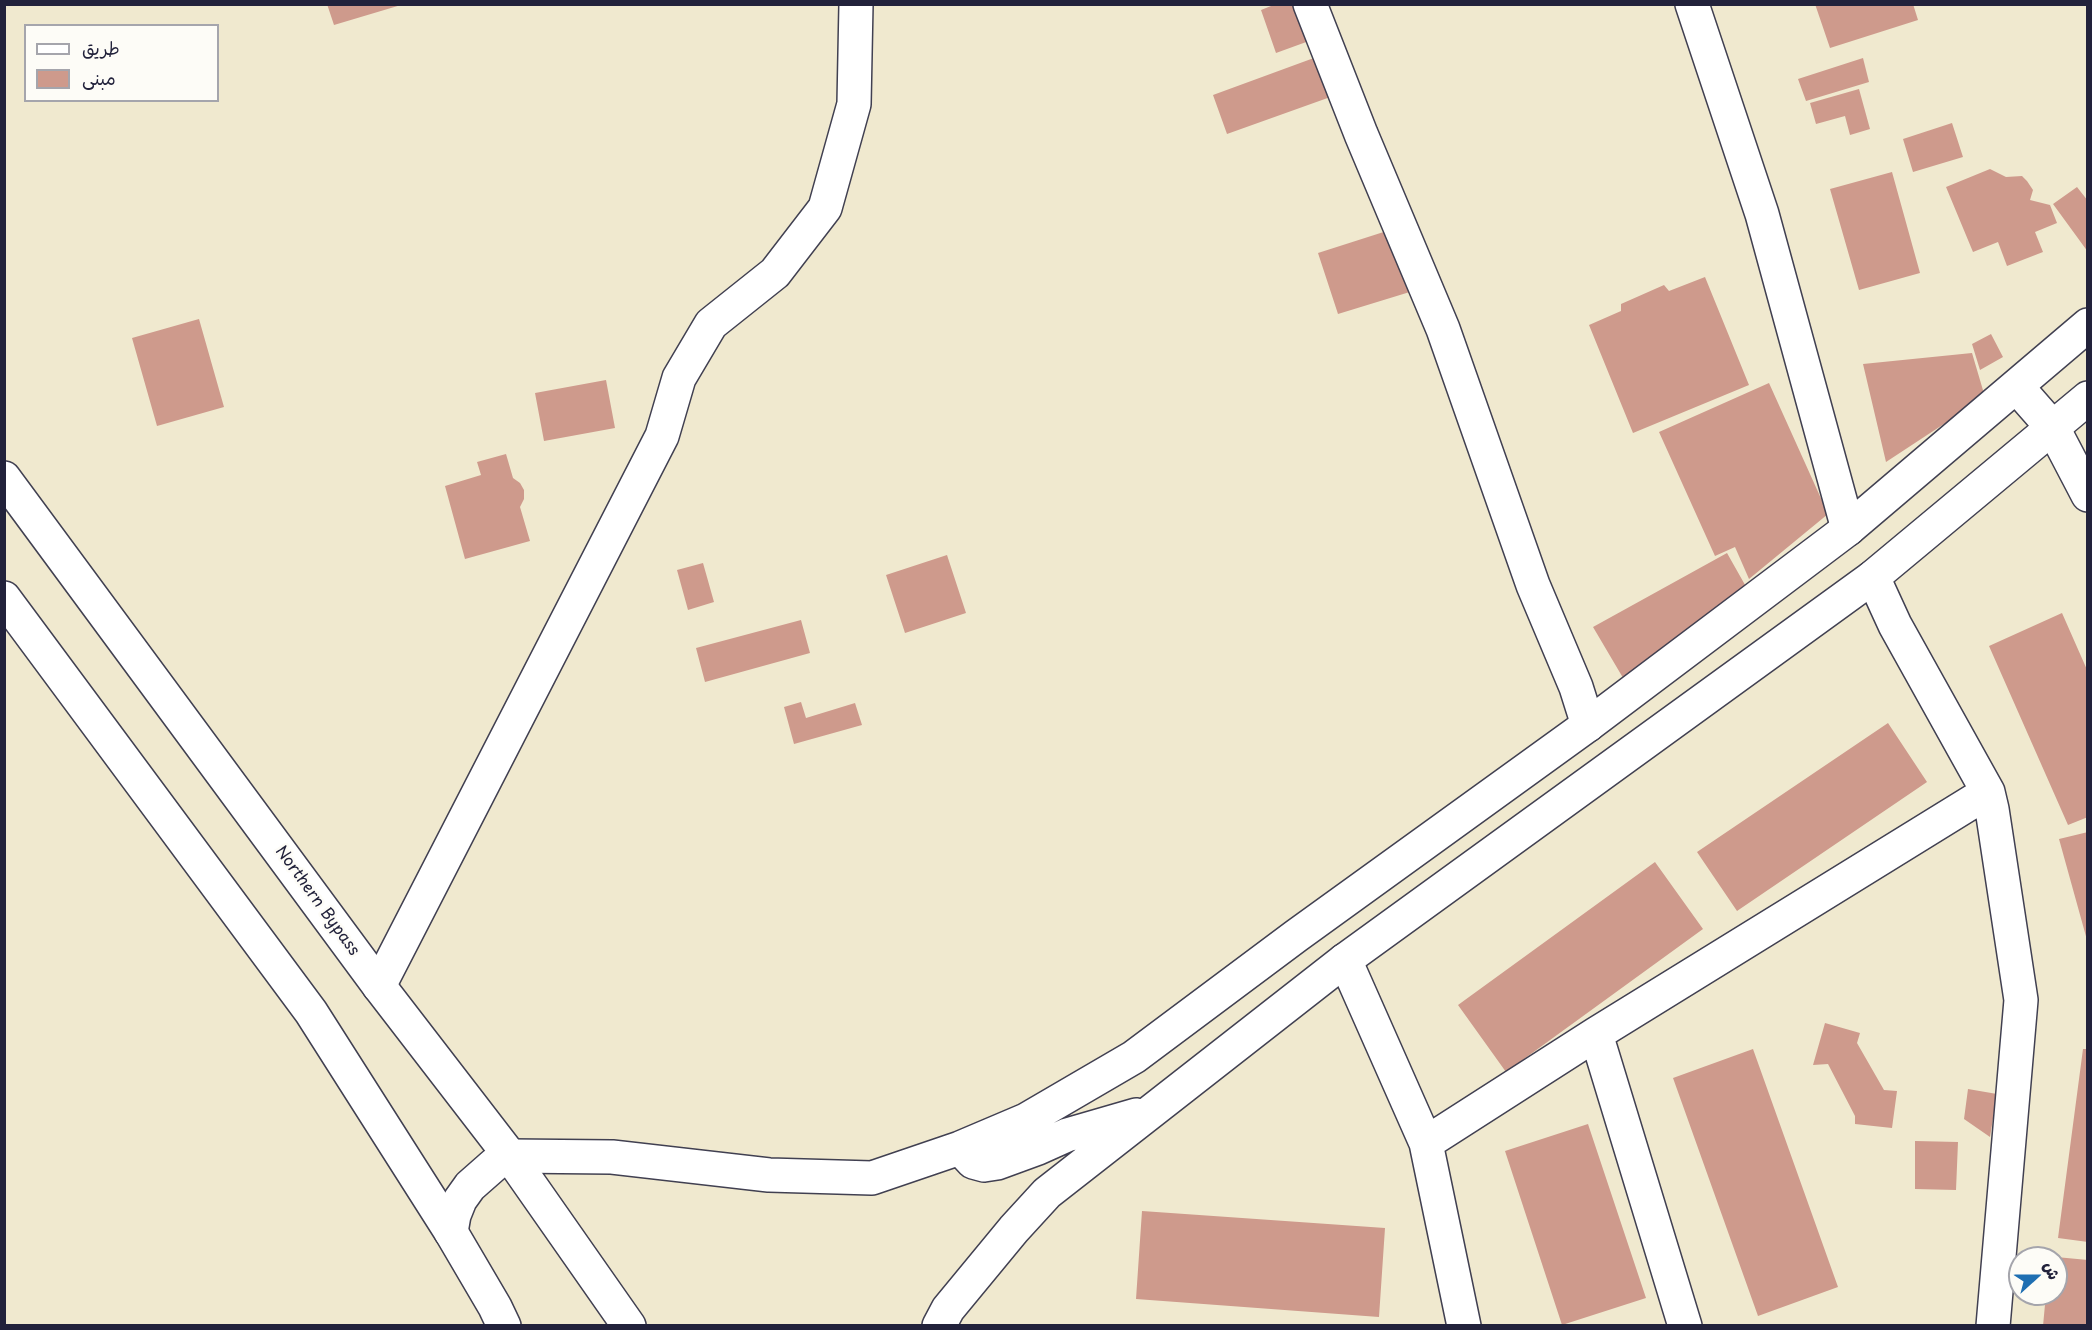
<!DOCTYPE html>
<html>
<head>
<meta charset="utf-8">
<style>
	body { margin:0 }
	#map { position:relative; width:2092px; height:1330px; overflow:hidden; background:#f0e9cf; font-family:"Playpen Sans","Playpen Sans Arabic",sans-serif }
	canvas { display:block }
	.frame { position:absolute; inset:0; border:6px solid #22223b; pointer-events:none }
	.legend { position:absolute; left:24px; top:24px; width:195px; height:78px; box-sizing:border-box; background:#fdfcf7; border:2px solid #a5a5ac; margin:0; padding:8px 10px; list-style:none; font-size:18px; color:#22223b }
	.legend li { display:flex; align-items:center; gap:12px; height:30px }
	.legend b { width:30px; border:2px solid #a5a5ac }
	.north { position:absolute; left:2008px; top:1246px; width:60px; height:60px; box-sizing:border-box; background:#fdfcf7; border:2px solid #a5a5ac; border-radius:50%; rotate:69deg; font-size:16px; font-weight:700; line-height:24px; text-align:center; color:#22223b }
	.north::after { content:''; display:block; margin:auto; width:21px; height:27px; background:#1f6fb2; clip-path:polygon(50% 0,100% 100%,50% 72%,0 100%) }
</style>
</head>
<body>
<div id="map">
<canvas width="2092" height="1330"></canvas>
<div class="frame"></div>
<ul class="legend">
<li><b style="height:8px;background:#fff"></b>طريق</li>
<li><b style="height:16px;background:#ce9a8c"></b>مبنى</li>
</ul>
<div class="north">ش</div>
</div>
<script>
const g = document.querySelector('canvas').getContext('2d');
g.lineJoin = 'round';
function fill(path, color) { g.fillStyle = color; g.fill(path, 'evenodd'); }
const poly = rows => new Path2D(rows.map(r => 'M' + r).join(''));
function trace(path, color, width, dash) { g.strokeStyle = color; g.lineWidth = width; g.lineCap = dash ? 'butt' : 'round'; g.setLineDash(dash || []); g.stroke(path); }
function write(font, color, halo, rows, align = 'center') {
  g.font = font + ' "Playpen Sans",sans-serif'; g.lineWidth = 5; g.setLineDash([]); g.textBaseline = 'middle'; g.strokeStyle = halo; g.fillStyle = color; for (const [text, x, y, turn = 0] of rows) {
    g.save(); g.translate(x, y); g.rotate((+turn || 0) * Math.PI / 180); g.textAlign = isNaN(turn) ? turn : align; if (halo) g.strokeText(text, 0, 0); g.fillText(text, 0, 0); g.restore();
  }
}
const building = poly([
	[327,4,401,4,401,5,334,25],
	[1276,4,1308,4,1320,37,1276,53,1261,10],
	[1815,4,1913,4,1918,20,1830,48],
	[1322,55,1336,95,1227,134,1213,95],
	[1863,58,1869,82,1806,101,1798,79],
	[1859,89,1870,129,1850,135,1845,116,1816,124,1810,103],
	[1952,123,1963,157,1913,172,1903,139],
	[1990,169,2006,177,2022,176,2027,181,2033,190,2030,200,2050,205,2057,223,2035,232,2043,252,2007,266,1998,242,1973,252,1946,187],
	[1892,172,1920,273,1859,290,1830,189],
	[2077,187,2088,201,2088,252,2053,204],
	[1393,229,1413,291,1338,314,1318,253],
	[1705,277,1749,385,1633,433,1589,325,1621,311,1621,304,1664,285,1669,291],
	[199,319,224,407,157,426,132,338],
	[1991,334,2003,357,1980,370,1972,344],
	[1972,353,1985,397,1886,462,1863,364],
	[606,380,615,428,544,441,535,393],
	[1769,383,1828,514,1749,579,1735,547,1715,556,1659,432],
	[506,454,513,478,520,483,524,490,524,499,520,507,530,541,465,559,445,486,481,475,477,462],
	[1727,553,1753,599,1629,688,1593,627],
	[947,555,966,613,905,633,886,575],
	[703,563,714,602,688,610,677,570],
	[2062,613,2088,672,2088,817,2068,825,1989,646],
	[801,620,810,653,705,682,696,648],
	[801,702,806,718,855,703,862,725,794,744,784,707],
	[1888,723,1927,782,1737,911,1697,852],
	[2088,832,2088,940,2087,940,2059,839],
	[1655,862,1703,929,1506,1072,1458,1005],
	[1825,1023,1860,1033,1857,1043,1884,1090,1897,1091,1892,1128,1855,1124,1855,1116,1828,1064,1813,1065],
	[1753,1049,1838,1287,1758,1316,1673,1078],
	[2083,1049,2088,1049,2088,1242,2058,1238],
	[1968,1089,1997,1094,1990,1137,1964,1119],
	[1588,1124,1646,1298,1562,1325,1505,1151],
	[1915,1141,1958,1142,1956,1190,1915,1189],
	[1142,1211,1385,1228,1379,1317,1136,1299],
	[2056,1257,2088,1260,2088,1326,2043,1326,2046,1294,2056,1294]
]);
const minor = poly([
	[1310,4,1361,134,1443,329,1533,585,1576,687,1588,725],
	[1692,4,1762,214,1848,529],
	[2017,387,2053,428,2088,495],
	[1873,577,1895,625,1988,792,1992,809,2021,1000,1993,1326],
	[1345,960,1426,1143,1464,1326],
	[379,986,662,436,679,378,711,324,775,273,825,208,854,104,856,4],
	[1596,1034,1685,1326],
	[1426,1143,1596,1034,1988,792]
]);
const secondary = poly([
	[960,1148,973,1162,984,1165,997,1163,1038,1148,1067,1135,1136,1115],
	[451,1232,454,1215,460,1200,470,1186,495,1164,510,1156,612,1157,769,1175,872,1178,960,1148,1026,1120,1134,1057,1296,936,1588,725,1848,529,2088,325],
	[939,1326,948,1309,1014,1229,1047,1193,1345,960,1873,577,2088,398]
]);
const trunk = poly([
	[4,478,379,986,510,1156,629,1326],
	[4,598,311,1012,451,1232,495,1307,504,1326]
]);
const streetNames = [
	["Northern Bypass",317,901,54]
];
fill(building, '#ce9a8c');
trace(minor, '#414051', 36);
trace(secondary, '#414051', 36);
trace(trunk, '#414051', 36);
trace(minor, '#fff', 33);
trace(secondary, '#fff', 33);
trace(trunk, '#fff', 33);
write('16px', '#22223b', '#fdfcf7', streetNames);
</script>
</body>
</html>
